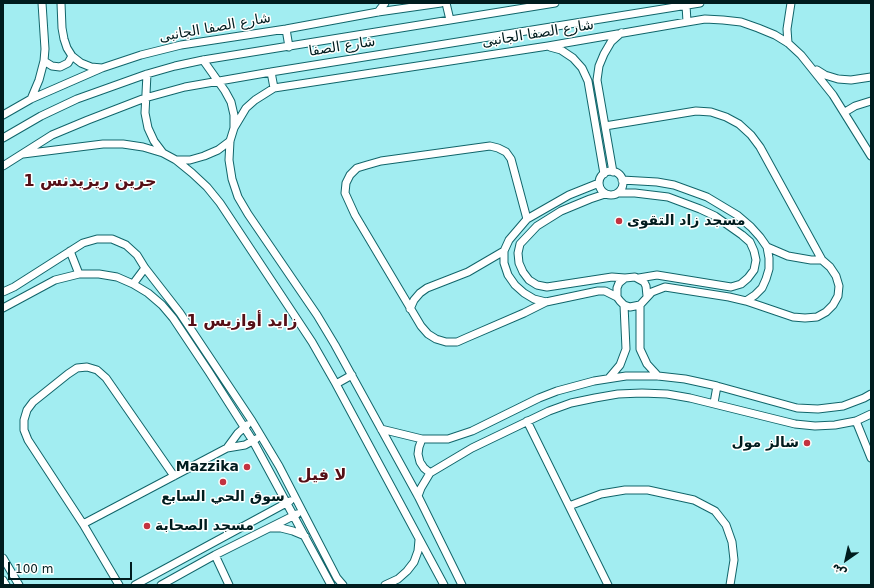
<!DOCTYPE html>
<html>
<head>
<meta charset="utf-8">
<style>
	body { margin:0 }
	#map { position:relative; width:874px; height:588px; overflow:hidden; background:#a2edf1; font-family:"DejaVu Sans",Vazirmatn,sans-serif }
	canvas { display:block }
	.frame { position:absolute; inset:0; border:4px solid #001c1e; pointer-events:none }
	.north { position:absolute; left:826px; top:540px; width:40px; height:40px; -webkit-text-stroke:3px #fefffe; paint-order:stroke; rotate:214deg; font-size:11px; font-weight:700; line-height:16px; text-align:center; color:#001c1e }
	.north::after { content:''; display:block; margin:auto; width:14px; height:18px; background:#001c1e; clip-path:polygon(50% 0,100% 100%,50% 72%,0 100%) }
	.scale { position:absolute; left:8px; top:562px; width:124px; height:18px; box-sizing:border-box; border:2px solid #001c1e; border-top:0; padding-left:5px; font-size:12px; line-height:14px; white-space:nowrap; color:#001c1e; -webkit-text-stroke:3px #fefffe; paint-order:stroke }
</style>
</head>
<body>
<div id="map">
<canvas width="874" height="588"></canvas>
<div class="frame"></div>
<div class="north">ش</div>
<div class="scale">100 m</div>
</div>
<script>
const g = document.querySelector('canvas').getContext('2d');
g.lineJoin = 'round';
const poly = rows => new Path2D(rows.map(r => 'M' + r).join(''));
function trace(path, color, width, dash) { g.strokeStyle = color; g.lineWidth = width; g.lineCap = dash ? 'butt' : 'round'; g.setLineDash(dash || []); g.stroke(path); }
function write(font, color, halo, rows, align = 'center') {
  g.font = font + ' "DejaVu Sans",Vazirmatn,sans-serif'; g.lineWidth = 3; g.setLineDash([]); g.textBaseline = 'middle'; g.strokeStyle = halo; g.fillStyle = color; for (const [text, x, y, turn = 0] of rows) {
    g.save(); g.translate(x, y); g.rotate((+turn || 0) * Math.PI / 180); g.textAlign = isNaN(turn) ? turn : align; if (halo) g.strokeText(text, 0, 0); g.fillText(text, 0, 0); g.restore();
  }
}
const minor = poly([
	[61,3,62,28,64,39,67,48,72,56,81,63,91,67,102,68],
	[446,3,450,20],
	[686,5,687,22],
	[378,12,385,3],
	[286,29,289,47],
	[788,43,787,29,791,3],
	[550,47,561,50,573,58,582,68,588,81,604,174],
	[203,60,225,91,231,102,234,115,234,128],
	[44,61,52,66,60,67,68,63,72,56],
	[817,70,825,75,838,79,851,80,871,77],
	[271,72,274,88],
	[147,74,145,113,148,128,154,141,163,153],
	[31,99,39,80,44,61,45,49,42,3],
	[845,112,855,106,871,101],
	[3,115,31,99,102,68,141,55,181,45,286,29,378,12,441,3],
	[605,126,696,111,711,112,726,117,739,124,751,135,760,147,822,260,830,267,836,276,839,286,838,296,833,305,826,312,817,317,805,318,793,317,746,301],
	[3,138,41,116,77,99,147,74,175,66,203,60,555,3],
	[23,154,103,144,123,144,143,147,163,153,176,160,192,173,207,187,220,203,312,342,336,384,444,585],
	[176,160,190,160,204,156,218,150,230,141],
	[3,166,52,135,88,120,145,98,185,87,271,72,700,3],
	'599 183a12 12 0 1 1 24 0a12 12 0 1 1-24 0Z',
	[613,172,597,80,599,66,604,54,611,42,621,33],
	[622,180,657,182,674,185,707,197,737,215,751,227,760,237,767,247,769,258,769,269,766,279,762,288,755,295,746,301,729,297,665,287,652,292,640,305,630,307,624,305,620,301,617,297,617,288,619,283,625,278,635,277,644,282,646,286,647,296],
	[599,183,569,195,527,219,509,240,504,251,504,263,508,275,515,285,524,293,534,299,546,302,598,291,605,291,617,297],
	[618,193,635,193,668,197,700,209,715,216,742,235,750,242,754,251,756,260,754,270,748,278,741,284,731,287,657,275,639,278],
	[605,194,590,199,561,211,537,226,520,244,518,253,519,263,523,272,529,280,537,285,547,287,612,277,625,278],
	[527,219,511,159,506,152,498,148,490,146,381,161,367,165,357,168,350,175,346,183,345,193,355,215,421,326,428,334,436,339,446,342,457,342,466,338,524,313,546,302],
	[767,247,788,256,811,260,822,260],
	[70,251,79,274],
	[133,284,145,268],
	[3,292,14,287,83,243,97,239,112,239,126,245,137,255,145,268,180,313,252,421,279,466,337,578,343,585],
	[640,305,640,349,647,364,658,376],
	[3,308,55,280,79,274,99,274,117,277,133,284,148,293,162,305,173,318,209,372,253,441,331,585],
	[410,309,414,300,420,293,427,288,468,272,504,251],
	[609,378,620,365,626,349,624,305],
	[336,384,352,375],
	[714,403,717,386],
	[527,421,608,585],
	[856,421,871,458],
	[381,429,422,439,448,439,472,431,539,398,557,391,594,381,626,376,658,376,685,379,717,386,797,408,818,409,843,406,864,398,871,394],
	[422,439,419,447,418,454,420,462,424,468,430,473],
	[227,448,238,433,247,425],
	[418,496,421,488,430,473,472,448,549,411,571,403,595,398,618,394,642,393,667,394,690,398,795,424,815,426,835,425,856,421,871,414],
	[569,506,601,494,625,490,648,490,694,500,715,511,726,525,732,542,734,560,730,585],
	[83,524,227,448,245,445,256,439],
	[271,528,281,528,293,531,305,536],
	[215,555,229,585],
	[3,558,19,585],
	[3,580,6,585],
	[119,585,83,524,28,440,24,430,24,420,27,410,33,402,68,374,77,368,87,367,97,370,106,378,174,476],
	[135,585,290,501],
	[161,585,215,555,297,514],
	[385,585,398,579,407,571,414,562,418,551,419,540],
	[462,585,418,496,335,345,317,315,248,214,238,197,232,179,229,160,230,141,234,128,246,108,255,100,274,88,548,46,687,22,705,19,723,20,741,22,758,28,775,35,788,43,801,55,833,95,871,156]
]);
const markers = [
	[619,221,4,"#c33340"],
	[807,443,4,"#c33340"],
	[247,467,4,"#c33340"],
	[223,482,4,"#c33340"],
	[147,526,4,"#c33340"]
];
const streetNames = [
	["شارع الصفا الجانبى",215,28,-10],
	["شارع الصفا الجانبى",538,34,-9],
	["شارع الصفا",342,47,-9]
];
const poiNames = [
	["مسجد زاد التقوى",627,221],
	["شالز مول",799,443,"right"],
	["Mazzika",239,467,"right"],
	["سوق الحي السابع",223,497,"center"],
	["مسجد الصحابة",155,526]
];
const quarterNames = [
	["جرين ريزيدنس 1",90,182],
	["زايد أوازيس 1",242,322],
	["لا فيل",322,476]
];
trace(minor, '#11656a', 9);
trace(minor, '#fff', 7);
for (const [x, y, r, color] of markers) { const dot = new Path2D(); dot.arc(x, y, r, 0, 2 * Math.PI); g.fillStyle = color; g.fill(dot); trace(dot, '#fefffe', 1.5); }
write('14px', '#001c1e', '#fefffe', streetNames);
write('bold 14px', '#001c1e', '#fefffe', poiNames, 'left');
write('bold 16px', '#550f16', '#fefffe', quarterNames);
</script>
</body>
</html>
